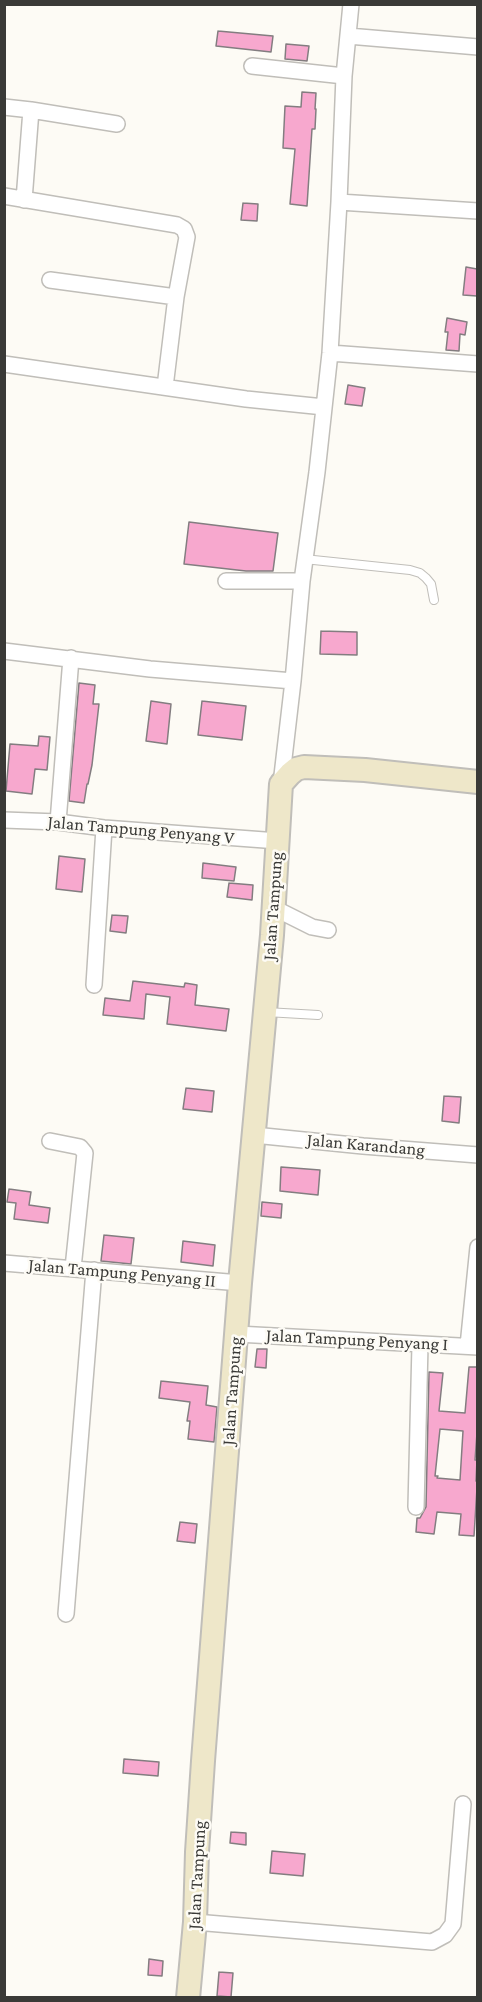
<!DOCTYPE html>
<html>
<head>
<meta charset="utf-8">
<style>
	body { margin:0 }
	#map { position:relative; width:482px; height:2002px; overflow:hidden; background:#fdfbf5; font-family:"Crimson Pro",serif }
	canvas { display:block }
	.frame { position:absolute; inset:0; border:6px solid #3a3a37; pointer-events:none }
</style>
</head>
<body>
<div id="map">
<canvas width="482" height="2002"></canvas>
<div class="frame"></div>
</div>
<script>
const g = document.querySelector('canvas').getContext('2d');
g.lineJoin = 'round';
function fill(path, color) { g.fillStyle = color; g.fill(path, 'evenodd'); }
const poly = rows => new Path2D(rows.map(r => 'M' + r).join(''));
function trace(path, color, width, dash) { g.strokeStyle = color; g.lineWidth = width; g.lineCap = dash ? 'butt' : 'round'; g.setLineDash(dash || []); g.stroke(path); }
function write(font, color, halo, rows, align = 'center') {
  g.font = font + ' "Crimson Pro",serif'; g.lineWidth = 5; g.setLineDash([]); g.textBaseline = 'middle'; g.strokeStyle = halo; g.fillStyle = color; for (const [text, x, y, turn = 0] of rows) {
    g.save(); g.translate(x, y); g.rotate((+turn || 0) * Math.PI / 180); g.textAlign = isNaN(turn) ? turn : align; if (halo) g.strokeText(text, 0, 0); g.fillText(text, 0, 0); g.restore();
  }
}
const building = poly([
	[218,31,273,36,271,52,216,46,218,31],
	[286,44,309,46,307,61,285,59,286,44],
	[302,92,316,93,315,109,316,109,315,129,312,129,307,206,290,204,295,149,283,148,285,106,301,107,302,92],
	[243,203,258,204,257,221,241,220,243,203],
	[466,267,477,269,477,296,463,295,466,267],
	[447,318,467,322,465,335,460,334,459,351,446,350,448,332,445,332,447,318],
	[348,385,365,388,362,406,345,404,348,385],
	[189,522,278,533,273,571,246,571,184,564,189,522],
	[321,631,357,632,357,655,320,654,321,631],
	[79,683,95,685,93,704,99,704,92,765,88,784,87,784,84,803,69,801,79,683],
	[151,701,171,704,167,744,146,741,151,701],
	[202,701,246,706,242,740,198,735,202,701],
	[39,736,50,737,47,770,35,769,32,794,6,791,10,744,38,746,39,736],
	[59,856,85,859,82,892,56,889,59,856],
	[203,863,236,867,234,881,202,878,203,863],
	[229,883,253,885,252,900,227,897,229,883],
	[112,915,128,916,126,933,110,931,112,915],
	[133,981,184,987,185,983,197,985,195,1005,229,1009,226,1031,167,1024,170,997,146,994,144,1019,103,1015,105,998,130,1001,133,981],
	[186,1088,214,1091,212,1112,183,1109,186,1088],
	[444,1096,461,1097,459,1123,442,1121,444,1096],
	[281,1167,320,1170,318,1195,280,1191,281,1167],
	[9,1189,31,1192,29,1205,50,1208,48,1223,14,1219,16,1203,7,1202,9,1189],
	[262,1202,282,1204,281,1218,261,1216,262,1202],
	[104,1235,134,1238,131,1264,101,1261,104,1235],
	[183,1241,215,1245,213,1266,181,1262,183,1241],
	[257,1349,267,1349,266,1368,255,1367,257,1349],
	[469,1367,477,1367,477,1433,475,1460,477,1460,476,1481,477,1482,477,1488,474,1536,459,1535,461,1514,437,1512,434,1534,416,1532,417,1518,420,1518,426,1507,429,1372,443,1373,439,1411,465,1413,469,1367],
	[440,1429,463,1431,460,1480,437,1478,438,1476,435,1476,440,1429],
	[161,1381,208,1386,206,1405,217,1407,214,1442,188,1439,190,1421,187,1421,190,1402,159,1398,161,1381],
	[180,1522,197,1524,195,1543,177,1541,180,1522],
	[124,1759,159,1762,158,1776,123,1773,124,1759],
	[231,1832,246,1833,246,1845,230,1843,231,1832],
	[272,1851,305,1854,303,1876,270,1873,272,1851],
	[149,1959,163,1961,162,1976,148,1975,149,1959],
	[219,1972,233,1973,231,1997,217,1996,219,1972]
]);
const lane = poly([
	[304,559,410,570,420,573,426,578,431,584,434,600],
	[266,1012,318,1015]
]);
const street = poly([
	[348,36,478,47],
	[252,66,344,76],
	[4,107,31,110,24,200],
	[31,110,117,124],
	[4,196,177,225,184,229,187,237,176,297,165,387],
	[339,202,478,211],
	[50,280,176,297],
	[330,353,478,364],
	[4,364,246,399,324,407],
	[226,581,302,581],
	[4,651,150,669,293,681],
	[281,784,293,681,302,581,317,472,330,353,339,202,344,76,351,4],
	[4,820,58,822,104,828,278,841],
	[58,822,71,658],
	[274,908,312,927,328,930],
	[94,985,104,828],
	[254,1135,363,1146,478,1155],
	[50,1141,80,1147,85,1153,73,1268],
	[4,1263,240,1283],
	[237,1334,478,1347],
	[468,1346,478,1247],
	[416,1507,420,1345],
	[66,1614,94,1270],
	[195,1922,432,1942,445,1935,453,1924,463,1804]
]);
const secondary = poly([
	[188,1998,195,1922,197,1852,203,1761,240,1283,272,935,281,784,290,774,296,769,304,767,365,770,478,782]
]);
const streetNames = [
	["Jalan Tampung Penyang V",141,830,5],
	["Jalan Tampung",273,906,-86],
	["Jalan Karandang",366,1145,5],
	["Jalan Tampung Penyang II",122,1273,5],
	["Jalan Tampung Penyang I",357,1340,3],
	["Jalan Tampung",232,1391,-86],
	["Jalan Tampung",197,1875,-87]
];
fill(building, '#f7a8ce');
trace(building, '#837d80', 1.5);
trace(lane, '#c0beb9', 10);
trace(street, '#c0beb9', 18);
trace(secondary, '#c0beb9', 26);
trace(lane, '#fff', 8);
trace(street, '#fff', 15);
trace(secondary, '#eee7c9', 22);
write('18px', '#3a3a37', '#fdfbf5', streetNames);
</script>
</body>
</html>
